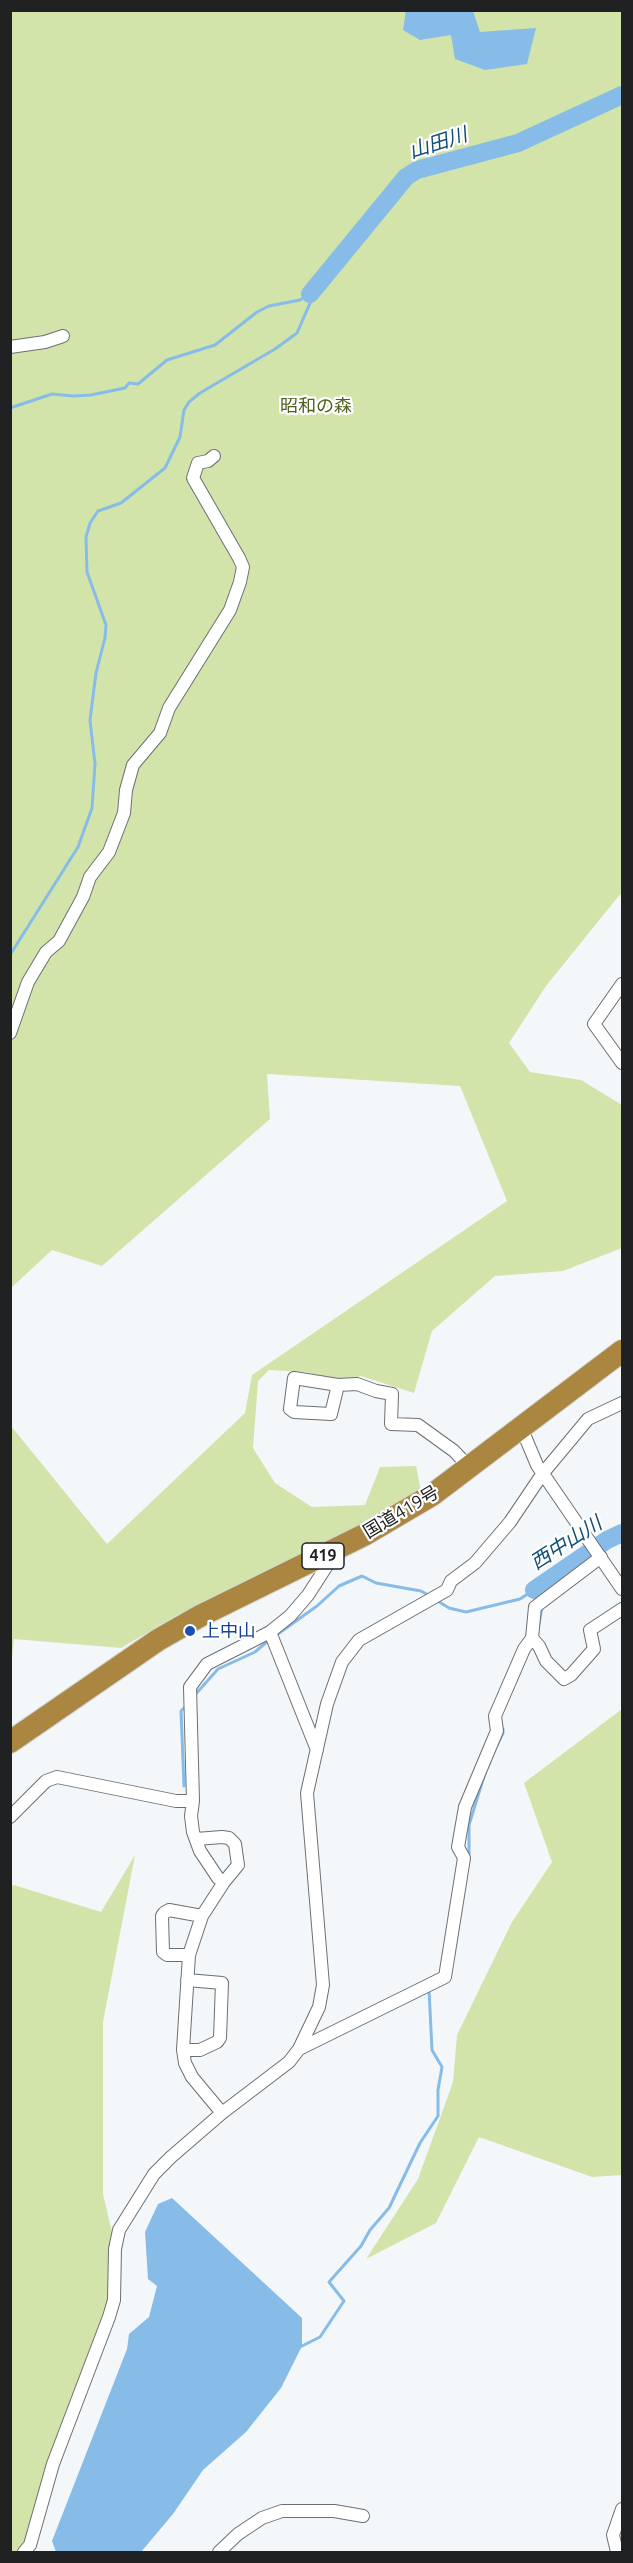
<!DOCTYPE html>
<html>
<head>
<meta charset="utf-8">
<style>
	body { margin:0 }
	#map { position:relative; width:633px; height:2563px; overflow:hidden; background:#f4f7fa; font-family:Ubuntu,sans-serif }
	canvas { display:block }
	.frame { position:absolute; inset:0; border:12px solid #202122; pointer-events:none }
</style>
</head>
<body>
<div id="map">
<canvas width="633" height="2563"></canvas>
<div class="frame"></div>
</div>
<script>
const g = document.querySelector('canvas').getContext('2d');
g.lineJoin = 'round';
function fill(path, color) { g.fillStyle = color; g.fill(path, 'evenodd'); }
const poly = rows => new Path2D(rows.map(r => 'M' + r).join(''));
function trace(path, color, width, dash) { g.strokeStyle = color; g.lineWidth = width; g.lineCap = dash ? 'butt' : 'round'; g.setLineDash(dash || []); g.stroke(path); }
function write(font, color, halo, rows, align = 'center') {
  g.font = font + ' Ubuntu,"Noto Sans JP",sans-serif'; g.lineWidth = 4.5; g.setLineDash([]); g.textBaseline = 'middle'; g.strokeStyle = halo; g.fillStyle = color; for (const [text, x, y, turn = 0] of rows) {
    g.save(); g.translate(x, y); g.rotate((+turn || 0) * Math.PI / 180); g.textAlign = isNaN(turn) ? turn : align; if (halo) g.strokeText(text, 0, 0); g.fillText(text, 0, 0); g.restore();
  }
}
const green = poly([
	[11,11,622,11,622,892,546,986,509,1043,530,1072,581,1080,622,1105,622,1248,563,1271,495,1276,432,1331,414,1393,361,1376,346,1381,305,1372,269,1370,258,1381,253,1448,275,1483,312,1507,365,1505,380,1467,416,1466,422,1496,179,1614,121,1648,14,1639,11,1668,11,1426,107,1544,245,1413,252,1375,507,1201,460,1086,267,1074,270,1119,102,1266,52,1250,11,1288],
	[622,1709,622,2175,592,2177,479,2137,436,2223,366,2259,418,2179,453,2082,457,2035,512,1922,552,1862,524,1783],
	[135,1855,103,2022,103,2194,112,2232,110,2301,22,2547,16,2552,10,2552,10,1887,14,1885,101,1912]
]);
const water = poly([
	[406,10,473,11,480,32,536,28,527,64,485,70,455,59,451,35,420,40,403,30],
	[172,2198,302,2318,302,2346,281,2388,246,2432,203,2470,173,2514,141,2552,56,2552,52,2541,127,2349,129,2334,149,2317,157,2286,148,2279,145,2232,158,2204]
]);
const stream = poly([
	[10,408,52,394,73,396,91,395,125,388,129,383,138,384,167,360,215,345,257,312,269,306,300,300,310,294,311,301,297,333,275,349,200,393,189,402,184,410,180,437,165,468,121,503,98,511,90,523,86,537,87,572,106,625,105,638,96,673,90,720,95,764,92,808,78,847,10,955],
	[436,1600,449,1608,466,1612,520,1599,534,1590,539,1601],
	[539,1624,542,1607],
	[275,1636,317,1606,339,1586,362,1576,376,1583,421,1591,430,1596],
	[194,1696,218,1669,255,1652,269,1640],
	[497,1745,503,1733,503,1729],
	[184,1786,181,1711,186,1706],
	[469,1859,469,1825,485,1773],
	[302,2346,320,2337,344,2301,329,2282,361,2246,370,2230,389,2208,420,2143,438,2116,438,2090,442,2067,432,2050,429,1990]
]);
const river = poly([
	[310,294,406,177,417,170,518,143,622,95],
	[534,1590,607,1540,622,1533]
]);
const street = poly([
	[10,347,45,342,63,336],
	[622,984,594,1024,622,1063],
	[10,1033,28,982,46,952,59,941,83,897,90,877,109,852,124,813,126,790,133,765,160,733,169,708,230,610,240,582,243,567,239,558,193,478,198,463,208,461,214,456],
	[338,1385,294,1378,290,1409,294,1412,331,1414,338,1385,357,1384,376,1391,392,1394,391,1424,418,1425,454,1451,469,1467],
	[521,1427,537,1465,622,1589],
	[270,1632,317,1750],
	[532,1638,535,1607,601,1557],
	[10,1817,46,1781,57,1777,176,1801,193,1801],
	[196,1839,222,1837,229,1838,235,1844,238,1865,224,1882],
	[189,1955,167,1955,163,1952,162,1916,164,1913,169,1910,202,1916],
	[299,2049,445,1977,464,1858,458,1847,465,1807,494,1738,497,1731,495,1716,524,1649,532,1638,539,1646,546,1661,564,1679,571,1675,594,1649,590,1630,622,1609],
	[183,2050,200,2050,217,2042,220,2038,222,1983,187,1980],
	[222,2113,192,2077,185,2063,183,2050,189,1955,202,1916,224,1882,218,1878,200,1851,193,1832,191,1816,193,1801,190,1687,207,1664,270,1632,290,1616,308,1595,328,1564,331,1552],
	[24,2552,30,2545,53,2464,109,2317,114,2300,115,2249,119,2230,154,2174,171,2157,222,2113,289,2062,299,2049,319,2007,323,1985,307,1793,327,1704,342,1662,359,1640,447,1590,451,1581,475,1563,510,1522,543,1473,588,1419,622,1403],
	[219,2552,238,2534,262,2518,282,2511,334,2511,363,2516],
	[617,2552,613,2535,622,2509]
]);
const highway = poly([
	[10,1742,158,1640,200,1616,364,1535,432,1495,622,1351]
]);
const markers = [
	[190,1631,6,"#1a4fb4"]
];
const shields = [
	[323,1556,42]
];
const shieldNames = [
	["419",323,1556]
];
const parkNames = [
	["昭和の森",316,406]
];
const streetNames = [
	["国道419号",401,1512,-31]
];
const transitNames = [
	["上中山",202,1631]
];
const waterNames = [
	["山田川",438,143,-18],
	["西中山川",566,1543,-33]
];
fill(green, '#d2e4aa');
fill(water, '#86bce7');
trace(stream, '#86bce7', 3);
trace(river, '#86bce7', 18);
trace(street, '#6c6f72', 14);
trace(highway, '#d2d3d3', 24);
trace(street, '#fff', 12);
trace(highway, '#ab8641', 22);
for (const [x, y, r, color] of markers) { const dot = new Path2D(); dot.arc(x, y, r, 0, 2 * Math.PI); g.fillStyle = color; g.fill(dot); trace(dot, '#fff', 2); }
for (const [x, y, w] of shields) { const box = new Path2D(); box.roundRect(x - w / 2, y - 13, w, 26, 4.5); g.fillStyle = '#fff'; g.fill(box); trace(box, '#202122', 1.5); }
write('bold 16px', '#202122', null, shieldNames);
write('18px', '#4f5f1e', '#fff', parkNames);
write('18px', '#202122', '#fff', streetNames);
write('18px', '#164399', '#fff', transitNames, 'left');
write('italic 20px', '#0f4f77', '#fff', waterNames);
</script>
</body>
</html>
